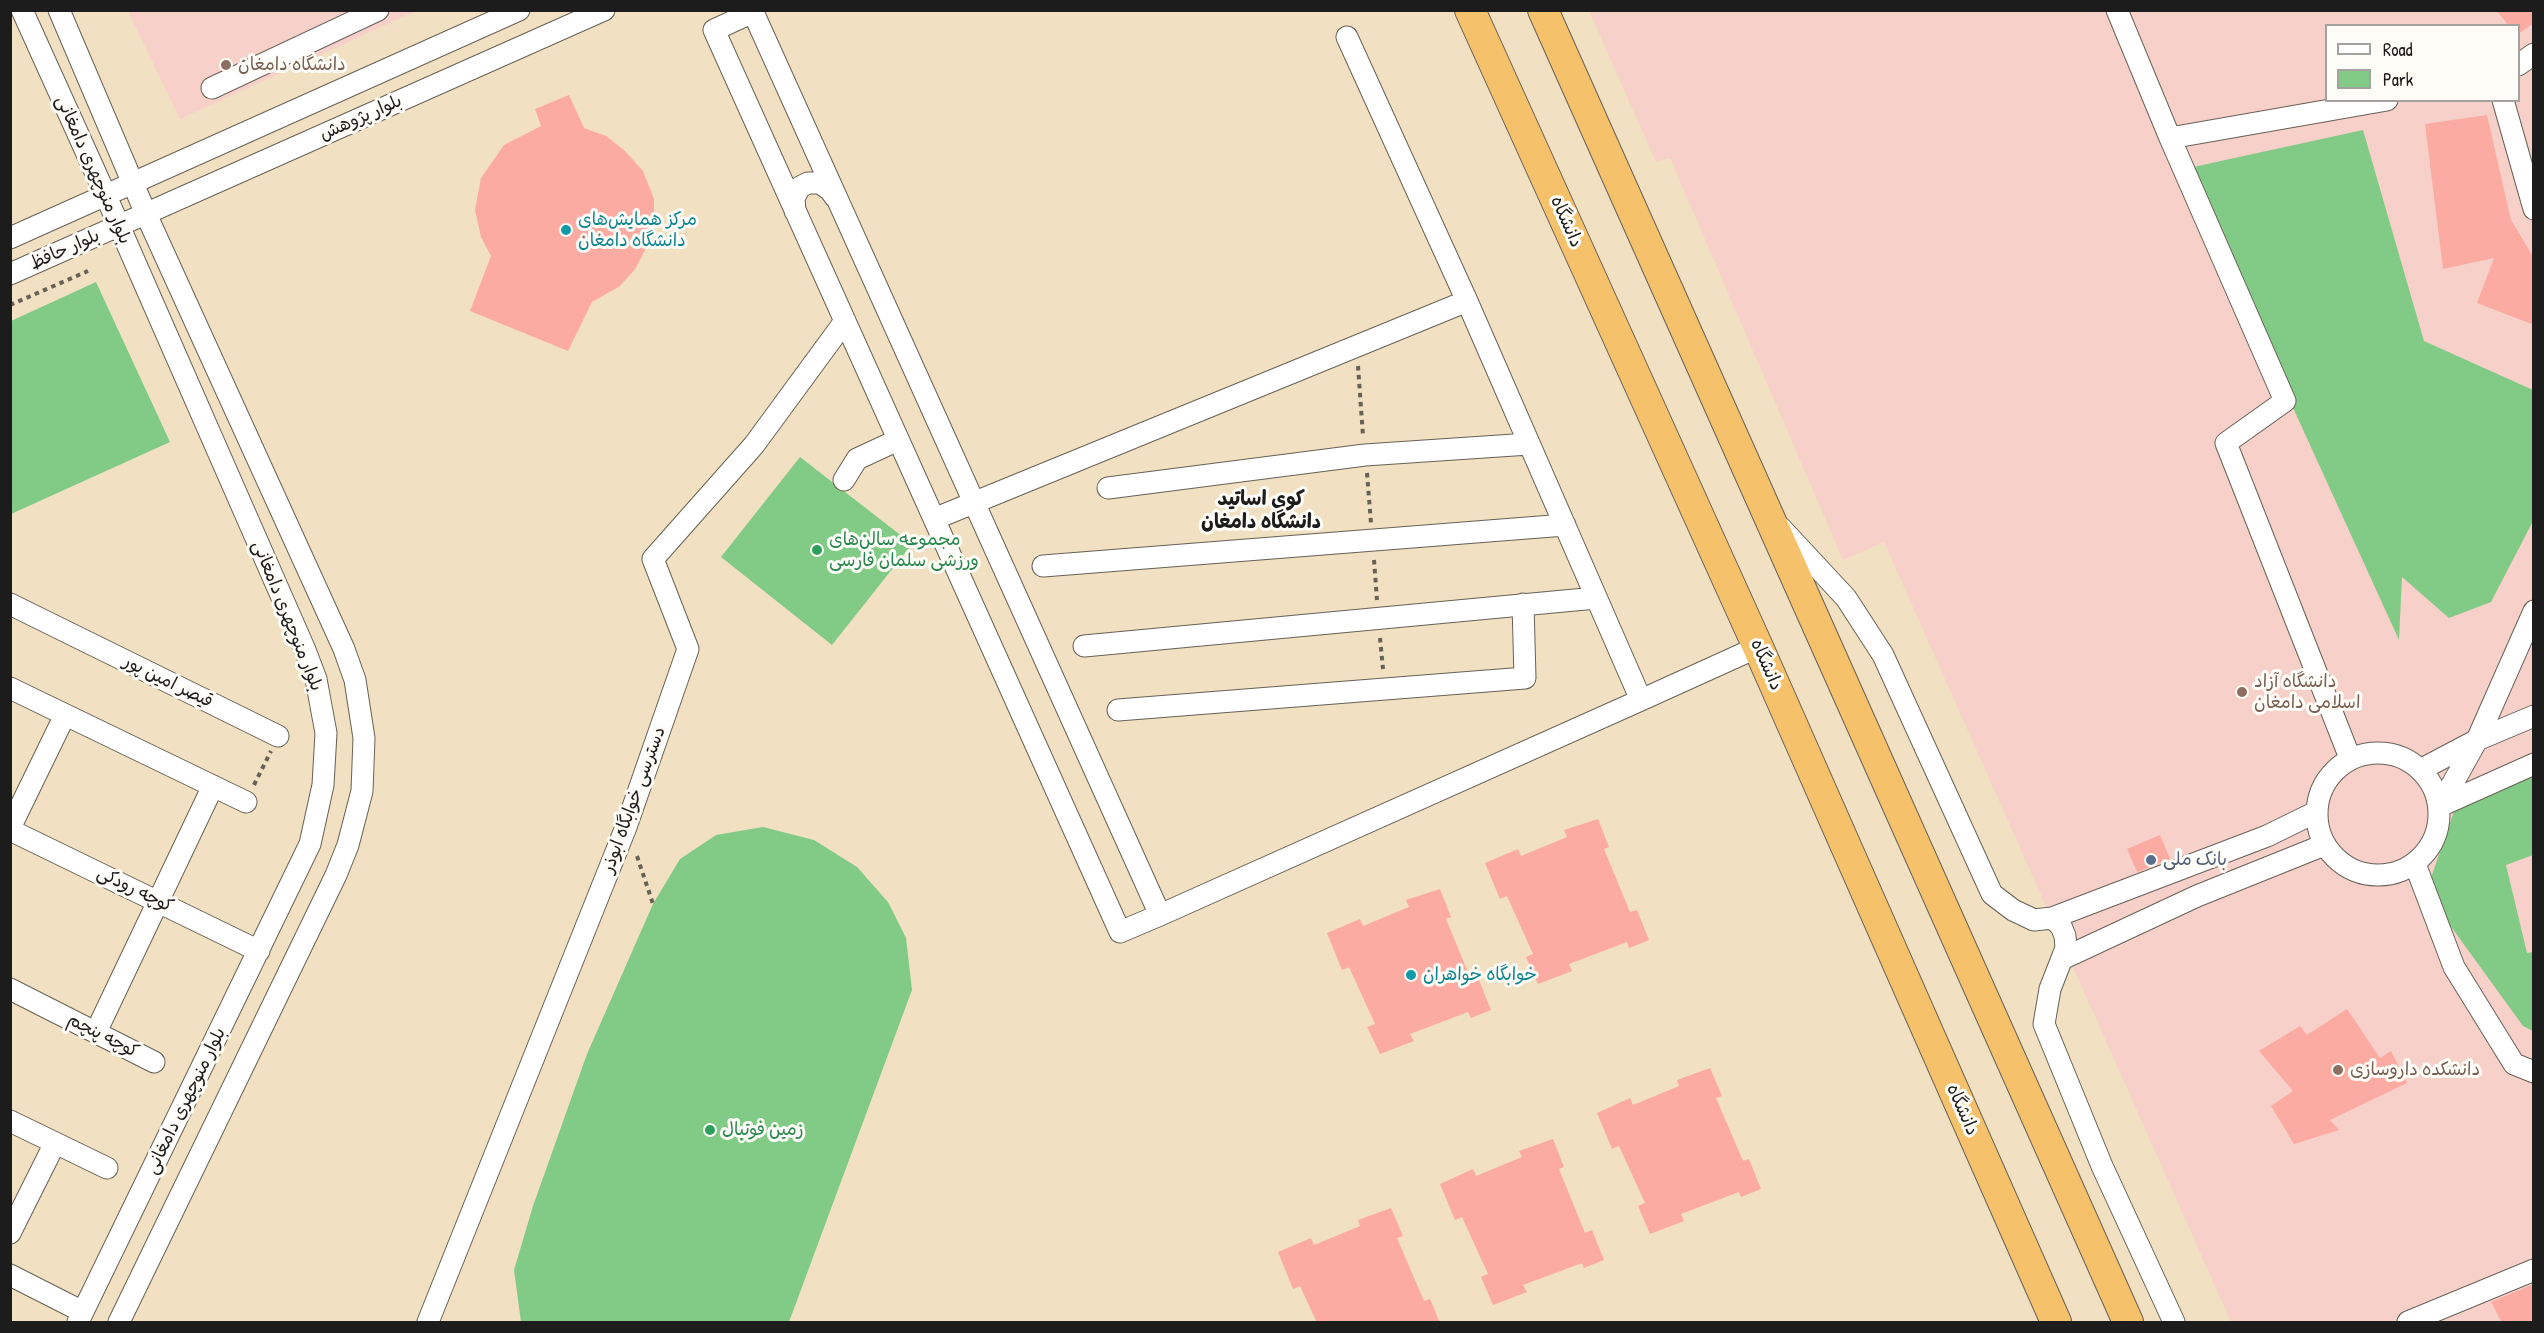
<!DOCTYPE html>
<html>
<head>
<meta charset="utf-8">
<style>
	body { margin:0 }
	#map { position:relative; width:2544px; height:1333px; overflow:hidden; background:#f1e0c1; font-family:"Patrick Hand",sans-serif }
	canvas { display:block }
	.frame { position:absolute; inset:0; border:12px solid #1c1c1c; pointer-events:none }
	.legend { position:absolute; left:2325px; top:24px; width:195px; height:78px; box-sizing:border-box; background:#fdfcf7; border:2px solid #a3a29f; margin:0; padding:8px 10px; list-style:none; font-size:18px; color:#1c1c1c }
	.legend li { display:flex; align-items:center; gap:12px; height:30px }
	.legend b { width:30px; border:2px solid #a3a29f }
</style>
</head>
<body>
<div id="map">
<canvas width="2544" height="1333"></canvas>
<div class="frame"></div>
<ul class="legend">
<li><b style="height:8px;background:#fff"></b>Road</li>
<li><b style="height:16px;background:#82cb87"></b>Park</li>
</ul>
</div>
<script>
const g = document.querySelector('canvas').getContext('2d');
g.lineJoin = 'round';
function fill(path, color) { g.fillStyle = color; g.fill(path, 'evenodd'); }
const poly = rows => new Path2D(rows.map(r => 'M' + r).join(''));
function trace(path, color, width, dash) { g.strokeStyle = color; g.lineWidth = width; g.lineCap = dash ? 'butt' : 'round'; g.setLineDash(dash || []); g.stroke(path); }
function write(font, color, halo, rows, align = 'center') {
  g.font = font + ' "Patrick Hand","Playpen Sans Arabic",sans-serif'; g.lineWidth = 6; g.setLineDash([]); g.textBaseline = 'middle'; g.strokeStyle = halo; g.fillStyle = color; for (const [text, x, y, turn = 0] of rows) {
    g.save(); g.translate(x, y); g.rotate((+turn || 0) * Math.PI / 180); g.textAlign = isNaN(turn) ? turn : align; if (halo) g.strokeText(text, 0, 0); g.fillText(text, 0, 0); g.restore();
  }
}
const built = poly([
	[128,11,416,11,180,119],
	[1589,11,2533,11,2533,1322,2231,1322,1884,542,1843,560,1670,158,1656,162],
	[2326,26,2518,26,2518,100,2326,100]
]);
const green = poly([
	[2363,130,2424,341,2533,390,2533,521,2491,602,2449,618,2402,577,2399,640,2184,169],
	[96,282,170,442,11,514,11,321],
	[800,457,912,544,832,645,721,557],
	[2533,764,2533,855,2506,865,2527,953,2533,952,2533,1031,2523,1026,2426,892,2459,797],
	[763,827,814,840,857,867,888,902,906,938,912,990,789,1322,521,1322,514,1270,533,1206,587,1054,653,904,680,859,716,835]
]);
const building = poly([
	[2496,10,2534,10,2534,23,2518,34,2518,26,2509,26],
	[569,95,584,128,606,136,624,150,643,171,654,199,654,222,648,245,635,269,620,286,592,302,568,351,470,311,491,256,481,237,475,210,481,178,504,145,541,126,535,109],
	[2487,115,2511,220,2534,258,2534,325,2477,303,2494,258,2443,269,2425,124],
	[1598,819,1609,847,1604,849,1630,912,1637,910,1649,940,1629,948,1627,942,1569,964,1572,971,1538,984,1526,957,1533,954,1507,896,1500,899,1485,863,1518,849,1521,856,1567,837,1564,830],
	[2160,835,2170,859,2137,872,2127,849],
	[1440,889,1451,917,1446,919,1472,982,1479,980,1491,1010,1471,1018,1468,1012,1410,1034,1414,1041,1380,1054,1367,1027,1375,1024,1349,967,1342,970,1327,933,1360,919,1363,926,1409,907,1406,900],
	[2347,1009,2380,1058,2391,1051,2407,1083,2330,1120,2339,1130,2294,1144,2271,1106,2293,1091,2259,1051,2300,1026,2307,1035],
	[1710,1068,1722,1096,1716,1098,1743,1161,1749,1159,1761,1189,1741,1197,1739,1192,1681,1214,1684,1221,1650,1234,1638,1206,1645,1203,1619,1146,1612,1149,1597,1113,1630,1098,1633,1105,1679,1086,1677,1080],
	[1553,1139,1564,1167,1559,1169,1585,1233,1592,1230,1604,1260,1584,1268,1582,1263,1523,1285,1527,1292,1493,1305,1481,1277,1488,1274,1462,1217,1455,1220,1440,1184,1473,1169,1476,1176,1522,1157,1519,1151],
	[1391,1208,1403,1236,1397,1238,1424,1301,1430,1299,1440,1323,1317,1323,1300,1286,1293,1289,1278,1252,1311,1238,1314,1245,1360,1226,1358,1220],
	[2534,1284,2534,1323,2502,1323,2491,1302]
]);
const path = poly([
	[10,305,88,271],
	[1358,366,1363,436],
	[1367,473,1371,523],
	[1374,560,1377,600],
	[1380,638,1383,669],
	[254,785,271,751],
	[637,856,653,904]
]);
const minor = poly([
	[22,10,106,196,305,650,316,679,326,733,323,785,310,844,78,1322],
	[59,10,146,214,344,649,355,680,364,738,362,791,348,845,336,875,119,1322],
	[2117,10,2170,138],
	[1347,37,1467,301,1641,700],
	[2518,65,2534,54],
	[212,88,378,10],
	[2503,100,2534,209],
	[795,211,794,198,800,187,808,183,820,183,830,190,835,197],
	[10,238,519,10],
	[10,274,604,10],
	[844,480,857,459,898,440],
	[1108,488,1365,455,1529,444],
	[934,519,1467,301],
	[1780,527,1846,598,1883,655,1992,894,2013,910,2034,920,2052,918,2061,926,2065,936,2066,948,2050,989,2044,1024,2102,1166,2174,1322],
	[1043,566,1565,525],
	[10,604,278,736],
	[1084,646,1596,598],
	[10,688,246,802],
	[1118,710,1525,678,1523,604],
	'2317 814a61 61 0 1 1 122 0a61 61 0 1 1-122 0Z',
	[2350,758,2226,443,2285,401,2170,138,2387,100],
	[2422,769,2477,740,2534,716],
	[2440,806,2477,740,2534,611],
	[2440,806,2534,764],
	[10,828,65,715],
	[10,830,259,951],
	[2415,864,2454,967,2514,1064,2534,1072],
	[1160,915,753,12,714,30,1120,932,1160,915,1641,700,1758,647],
	[2052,918,2267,836,2316,812],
	[2062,959,2197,896,2324,845],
	[10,989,154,1062],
	[96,1032,213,786],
	[10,1121,107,1168],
	[10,1233,55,1143],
	[10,1275,83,1312],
	[428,1322,626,827,688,649,653,559,754,445,845,321],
	[2408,1322,2534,1270]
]);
const highway = poly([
	[1470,10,1758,647,2056,1322],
	[1543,10,2128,1322]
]);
const markers = [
	[226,65,6,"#8d6e63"],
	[566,230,6,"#0f9aa8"],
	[817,550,6,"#2e9e5b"],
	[2242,692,6,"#8d6e63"],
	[2151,860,6,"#5c6f8a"],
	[1411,975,6,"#0f9aa8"],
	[2338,1070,6,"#8d6e63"],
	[710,1130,6,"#2e9e5b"]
];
const educationNames = [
	["دانشگاه دامغان",238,65],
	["دانشگاه آزاد",2254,682],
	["اسلامی دامغان",2254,703],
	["دانشکده داروسازی",2350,1070]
];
const streetNames = [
	["بلوار پژوهش",361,118,-24],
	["بلوار منوچهری دامغانی",93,170,66],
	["دانشگاه",1566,222,66],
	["بلوار حافظ",65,250,-24],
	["بلوار منوچهری دامغانی",287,616,68],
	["دانشگاه",1766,665,66],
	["قیصر امین پور",168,682,26],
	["دسترسی خوابگاه ابوذر",634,800,-70],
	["کوچه رودکی",135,890,26],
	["کوچه پنچم",103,1036,27],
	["بلوار منوچهری دامغانی",186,1101,-64],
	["دانشگاه",1962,1110,66]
];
const cultureNames = [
	["مرکز همایش‌های",578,220],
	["دانشگاه دامغان",578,241],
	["خوابگاه خواهران",1423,975]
];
const leisureNames = [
	["مجموعه سالن‌های",829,540],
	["ورزشی سلمان فارسی",829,561],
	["زمین فوتبال",722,1130]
];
const serviceNames = [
	["بانک ملی",2163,860]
];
const neighbourhoodNames = [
	["کوی اساتید",1261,500],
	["دانشگاه دامغان",1261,523]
];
fill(built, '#f7d0ca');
fill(green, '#82cb87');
fill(building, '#fcaba3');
trace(minor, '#676156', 23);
trace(highway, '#676156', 32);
trace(path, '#676156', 4, [4.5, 4.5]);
trace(minor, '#fff', 21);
trace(highway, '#f5c16b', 30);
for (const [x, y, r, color] of markers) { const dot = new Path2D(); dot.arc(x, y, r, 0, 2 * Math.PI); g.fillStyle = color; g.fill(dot); trace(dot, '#fdfcf7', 2); }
write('18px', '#785e54', '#fdfcf7', educationNames, 'left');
write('18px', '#1c1c1c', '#fdfcf7', streetNames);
write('18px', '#0d838f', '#fdfcf7', cultureNames, 'left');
write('18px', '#27864d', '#fdfcf7', leisureNames, 'left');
write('18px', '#4e5e75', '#fdfcf7', serviceNames, 'left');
write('bold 20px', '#1c1c1c', '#fdfcf7', neighbourhoodNames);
</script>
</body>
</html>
